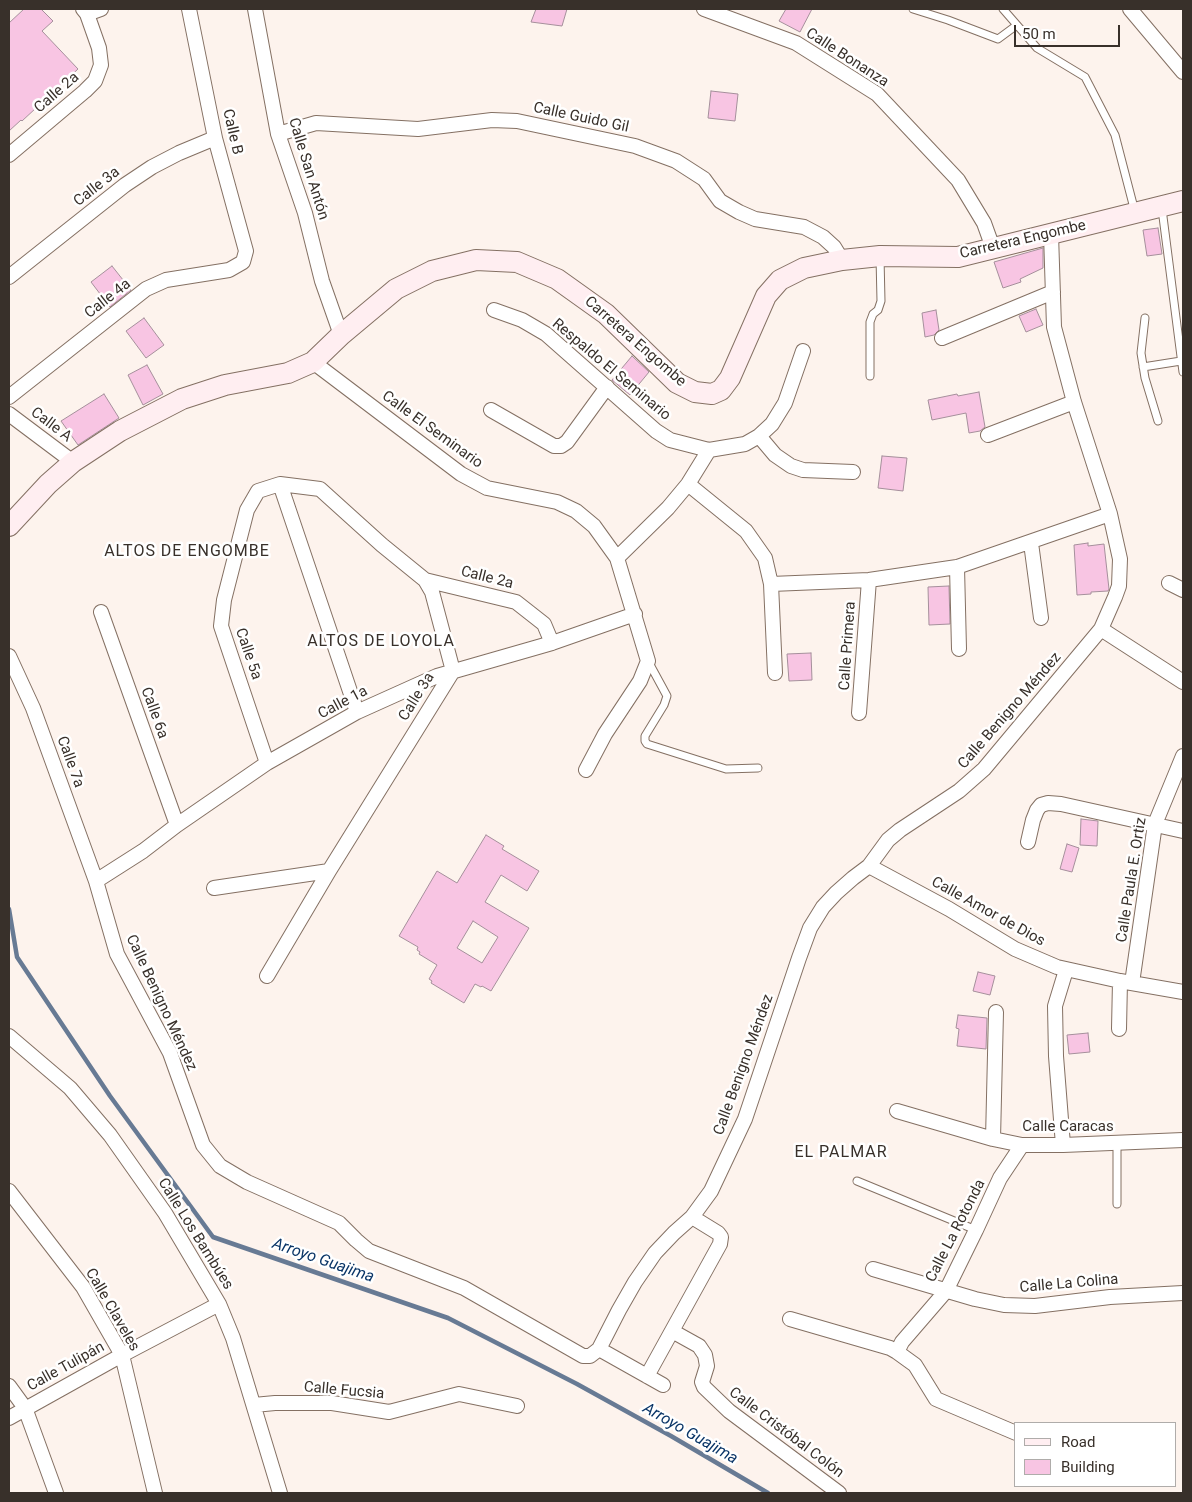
<!DOCTYPE html>
<html>
<head>
<meta charset="utf-8">
<style>
	body { margin:0 }
	#map { position:relative; width:1192px; height:1502px; overflow:hidden; background:#fdf3ed; font-family:Roboto,sans-serif }
	canvas { display:block }
	.frame { position:absolute; inset:0; border:10px solid #38302a; pointer-events:none }
	.legend { position:absolute; left:1014px; top:1422px; width:162px; height:65px; box-sizing:border-box; background:#fff; border:1px solid #afacaa; margin:0; padding:6px 9px; list-style:none; font-size:15px; color:#38302a }
	.legend li { display:flex; align-items:center; gap:10px; height:25px }
	.legend b { width:25px; border:1px solid #afacaa }
	.scale { position:absolute; left:1014px; top:25px; width:106px; height:22px; box-sizing:border-box; border:2px solid #38302a; border-top:0; padding-left:6px; font-size:15px; line-height:18px; white-space:nowrap; color:#38302a; -webkit-text-stroke:4px #fff; paint-order:stroke }
</style>
</head>
<body>
<div id="map">
<canvas width="1192" height="1502"></canvas>
<div class="frame"></div>
<ul class="legend">
<li><b style="height:6px;background:#ffeef1"></b>Road</li>
<li><b style="height:14px;background:#f8c5e3"></b>Building</li>
</ul>
<div class="scale">50 m</div>
</div>
<script>
const g = document.querySelector('canvas').getContext('2d');
g.lineJoin = 'round';
const poly = rows => new Path2D(rows.map(r => 'M' + r).join(''));
function trace(path, color, width, dash) { g.strokeStyle = color; g.lineWidth = width; g.lineCap = dash ? 'butt' : 'round'; g.setLineDash(dash || []); g.stroke(path); }
function fill(path, color) { g.fillStyle = color; g.fill(path, 'evenodd'); }
function write(font, color, halo, rows, align = 'center') {
  g.font = font + ' Roboto,sans-serif'; g.lineWidth = 5; g.setLineDash([]); g.textBaseline = 'middle'; g.strokeStyle = halo; g.fillStyle = color; for (const [text, x, y, turn = 0] of rows) {
    g.save(); g.translate(x, y); g.rotate((+turn || 0) * Math.PI / 180); g.textAlign = isNaN(turn) ? turn : align; if (halo) g.strokeText(text, 0, 0); g.fillText(text, 0, 0); g.restore();
  }
}
const stream = poly([
	[9,909,17,957,110,1096,213,1237,448,1318,577,1384,671,1436,768,1493]
]);
const building = poly([
	[24,9,41,9,53,21,42,31,78,69,22,121,21,120,9,131,9,23,24,9],
	[536,9,567,9,562,26,531,22,536,9],
	[786,9,812,9,800,32,779,21,786,9],
	[711,91,738,94,735,121,708,118,711,91],
	[1158,228,1162,254,1147,256,1143,230,1158,228],
	[1043,248,1043,268,1020,279,1021,282,1003,288,994,262,1043,248],
	[112,266,131,290,110,307,91,282,112,266],
	[1036,309,1043,325,1026,332,1019,316,1036,309],
	[936,310,939,330,934,335,925,337,922,313,936,310],
	[144,318,164,345,146,358,126,331,144,318],
	[632,356,649,372,630,395,612,380,632,356],
	[147,365,163,394,143,405,128,375,147,365],
	[979,392,985,427,980,431,969,433,966,413,932,420,928,400,957,394,958,396,979,392],
	[104,394,119,418,78,445,61,421,104,394],
	[882,456,907,458,903,491,878,488,882,456],
	[1088,543,1088,546,1104,544,1109,589,1108,591,1091,592,1091,594,1077,595,1074,545,1088,543],
	[949,586,950,624,929,625,928,587,949,586],
	[811,653,812,680,789,681,787,654,811,653],
	[1081,819,1098,821,1097,846,1080,845,1081,819],
	[486,835,504,846,502,849,539,871,527,891,501,875,485,902,529,928,491,991,482,986,481,987,475,984,464,1003,431,983,432,981,429,979,437,965,419,954,420,952,417,950,418,947,399,936,437,871,457,883,486,835],
	[473,921,498,937,482,963,457,948,473,921],
	[1067,844,1079,848,1072,872,1060,869,1067,844],
	[978,972,995,976,990,995,973,991,978,972],
	[958,1015,987,1018,986,1049,957,1046,959,1029,956,1028,958,1015],
	[1088,1033,1090,1052,1069,1054,1067,1035,1088,1033]
]);
const lane = poly([
	[913,9,948,20,998,39,1017,25],
	[1003,9,1037,48,1085,77,1115,135,1135,212],
	[1162,209,1183,372],
	[1145,318,1141,353,1145,378,1158,421],
	[1143,367,1181,361],
	[870,376,870,322,873,314,878,310,881,301,880,257],
	[648,661,667,696,664,705,645,736,645,741,647,744,726,769,758,768],
	[857,1181,976,1230],
	[1117,1204,1117,1143]
]);
const street = poly([
	[255,9,278,134,305,213,322,281,341,335],
	[704,9,796,43,877,94,958,180,984,223,993,248],
	[1130,9,1183,72],
	[87,14,101,9],
	[278,134,316,123,418,129,492,120,517,121,635,146,676,161,704,179,720,201,739,212,755,219,804,227,823,237,834,247,842,260],
	[9,155,85,91,95,81,101,65,99,48,87,14,83,9],
	[9,277,125,185,152,167,179,153,215,138],
	[494,310,522,320,546,334,656,431,670,440,709,450,745,444,759,436,772,424,785,403,803,351],
	[942,338,1053,292],
	[313,362,461,474,487,488,557,502,576,511,594,526,617,558,648,661,640,681,605,734,586,770],
	[9,397,146,289,166,280,229,270,243,262,246,251,215,138,189,9],
	[491,410,554,446,561,446,567,442,607,387],
	[9,414,73,462],
	[988,435,1074,402],
	[759,436,775,455,791,466,803,470,853,472],
	[280,484,357,712],
	[688,484,746,531,765,558,771,584,775,673],
	[1031,543,1041,618],
	[617,558,668,508,688,484,709,450],
	[957,567,959,649],
	[425,580,516,602,544,624,552,643],
	[1169,583,1183,590],
	[771,584,869,580,957,567,1110,514],
	[101,612,177,825],
	[1101,629,1183,682],
	[9,656,33,708,96,881,117,954,170,1053,203,1145,220,1166,247,1182,339,1223,356,1240,369,1251,464,1288,583,1356,590,1356,599,1349,619,1310,635,1282,655,1253,674,1233,692,1217,711,1191,745,1119,799,958,810,928,823,907,836,893,853,878,869,866,888,840,900,830,959,791,984,769,1101,629,1115,597,1119,586,1120,559,1110,514,1074,402,1054,327,1051,234],
	[859,713,869,580],
	[1028,842,1033,820,1037,810,1041,805,1048,803,1061,804,1183,831],
	[869,866,949,909,1015,949,1057,967,1120,981,1183,992],
	[96,881,143,851,177,825,267,763,357,712,437,676,552,643,635,614],
	[214,888,329,871],
	[267,976,329,871,453,671,432,592,425,580,382,545,320,489,280,484,258,491,247,510,224,600,221,626,267,763],
	[1132,983,1155,824,1183,756],
	[1119,1029,1120,981],
	[9,1036,70,1088,110,1135,165,1213,219,1304,233,1338,280,1493],
	[897,1111,993,1139,1022,1145,1063,1145,1183,1140],
	[993,1139,996,1012],
	[1063,1145,1056,1056,1055,1006,1066,970],
	[9,1191,83,1287,122,1355,155,1493],
	[873,1269,975,1299,1004,1305,1035,1306,1110,1297,1183,1293],
	[790,1319,890,1348,897,1352,915,1365,936,1399,1016,1433],
	[672,1331,699,1346,705,1355,707,1366,702,1382,704,1387,729,1411,839,1493],
	[599,1349,663,1385],
	[897,1352,902,1342,946,1291,976,1230,1000,1178,1022,1145],
	[647,1376,720,1244,721,1237,718,1233,692,1217],
	[9,1386,25,1408,56,1493],
	[254,1405,275,1403,332,1403,389,1412,459,1394,517,1406],
	[9,1418,122,1355,219,1304]
]);
const secondary = poly([
	[9,526,48,484,73,462,120,431,182,399,225,385,288,373,313,362,341,335,396,289,432,271,476,260,517,262,557,279,606,314,677,383,695,392,712,394,721,390,730,378,766,296,780,280,804,268,842,260,880,256,958,257,1183,201]
]);
const streetNames = [
	["Calle Bonanza",847,58,33],
	["Calle 2a",57,93,-41],
	["Calle Guido Gil",581,118,12],
	["Calle B",232,132,77],
	["Calle San Antón",308,169,73],
	["Calle 3a",97,187,-38],
	["Carretera Engombe",1023,240,-13],
	["Calle 4a",108,299,-38],
	["Carretera Engombe",635,342,41],
	["Respaldo El Seminario",611,370,40],
	["Calle A",51,425,37],
	["Calle El Seminario",432,430,36],
	["Calle 2a",487,578,14],
	["Calle Primera",848,646,-86],
	["Calle 5a",248,654,71],
	["Calle 3a",417,697,-58],
	["Calle 1a",343,703,-28],
	["Calle Benigno Méndez",1010,711,-49],
	["Calle 6a",154,713,70],
	["Calle 7a",70,762,70],
	["Calle Paula E. Ortiz",1132,880,-81],
	["Calle Amor de Dios",988,912,29],
	["Calle Benigno Méndez",161,1003,65],
	["Calle Benigno Méndez",744,1065,-70],
	["Calle Caracas",1068,1127],
	["Calle La Rotonda",956,1231,-63],
	["Calle Los Bambúes",195,1234,58],
	["Calle La Colina",1069,1284,-5],
	["Calle Claveles",112,1310,60],
	["Calle Tulipán",66,1367,-29],
	["Calle Fucsia",344,1391,5],
	["Calle Cristóbal Colón",786,1433,37]
];
const neighbourhoodNames = [
	["ALTOS DE ENGOMBE",187,552],
	["ALTOS DE LOYOLA",381,642],
	["EL PALMAR",841,1153]
];
const waterNames = [
	["Arroyo Guajima",323,1261,19],
	["Arroyo Guajima",690,1434,30]
];
trace(stream, '#677a94', 4.5);
fill(building, '#f8c5e3');
trace(building, '#a58f9b', 1);
trace(lane, '#847063', 9);
trace(street, '#847063', 16);
trace(secondary, '#847063', 22);
trace(lane, '#fff', 7);
trace(street, '#fff', 14);
trace(secondary, '#ffeef1', 20);
write('15px', '#38302a', '#fff', streetNames);
g.letterSpacing = '1px';
write('16px', '#38302a', '#fff', neighbourhoodNames);
g.letterSpacing = '0px';
write('italic 16px', '#0a3567', '#fff', waterNames);
</script>
</body>
</html>
